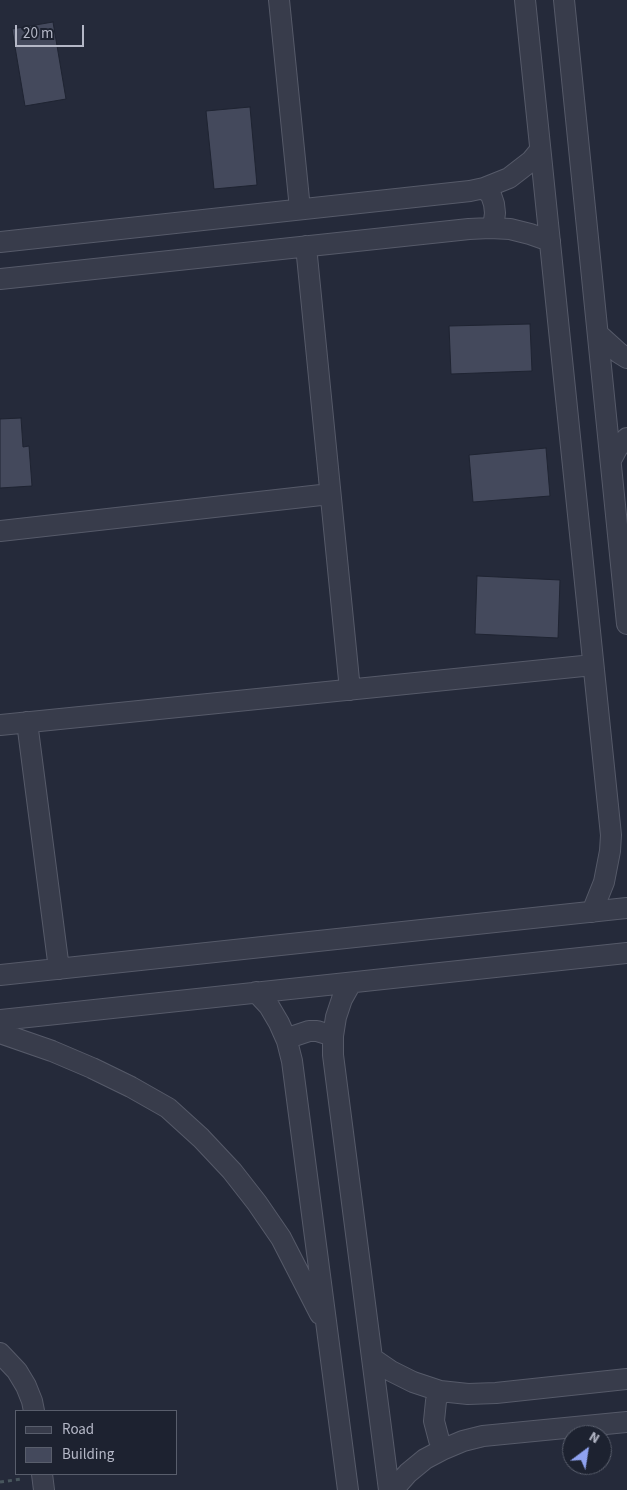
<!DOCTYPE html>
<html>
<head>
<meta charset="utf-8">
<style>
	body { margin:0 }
	#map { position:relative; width:627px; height:1490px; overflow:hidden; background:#252a3a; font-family:"Source Sans 3",sans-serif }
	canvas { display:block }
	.legend { position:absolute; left:15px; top:1410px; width:162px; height:65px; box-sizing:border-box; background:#1d2230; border:1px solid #595e6c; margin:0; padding:6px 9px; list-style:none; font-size:15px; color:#b4b7c6 }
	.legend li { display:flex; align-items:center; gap:10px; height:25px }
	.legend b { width:25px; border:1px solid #595e6c }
	.north { position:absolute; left:562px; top:1425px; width:50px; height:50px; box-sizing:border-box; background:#1d2230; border:1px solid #595e6c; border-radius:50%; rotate:31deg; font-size:14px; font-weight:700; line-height:20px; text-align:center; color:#b4b7c6 }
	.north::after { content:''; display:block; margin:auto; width:18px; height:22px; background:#8fa2f0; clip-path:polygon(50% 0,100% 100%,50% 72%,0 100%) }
	.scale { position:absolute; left:15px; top:25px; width:69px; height:22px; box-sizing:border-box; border:2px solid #b4b7c6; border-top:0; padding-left:6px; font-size:15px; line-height:18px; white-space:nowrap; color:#b4b7c6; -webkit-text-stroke:4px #1d2230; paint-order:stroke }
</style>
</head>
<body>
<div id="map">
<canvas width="627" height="1490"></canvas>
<ul class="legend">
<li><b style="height:6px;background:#383c4b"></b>Road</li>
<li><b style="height:14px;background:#44495c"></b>Building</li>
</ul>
<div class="north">N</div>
<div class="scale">20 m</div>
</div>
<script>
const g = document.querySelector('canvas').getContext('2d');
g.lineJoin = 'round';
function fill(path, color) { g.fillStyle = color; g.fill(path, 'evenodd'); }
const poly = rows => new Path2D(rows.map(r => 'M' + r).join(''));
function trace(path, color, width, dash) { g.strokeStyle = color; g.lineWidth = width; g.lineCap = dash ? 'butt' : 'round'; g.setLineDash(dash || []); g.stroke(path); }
const building = poly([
	[53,22,66,99,25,106,12,29,53,22],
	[250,107,257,185,214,189,206,111,250,107],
	[530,324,532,371,451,374,449,326,530,324],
	[21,418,23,447,29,446,32,486,0,488,0,419,21,418],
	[546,448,550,496,473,502,469,455,546,448],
	[477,576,560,580,558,638,475,634,477,576]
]);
const path = poly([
	[0,1482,22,1479]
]);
const street = poly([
	[279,0,300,209],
	[525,0,611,835,610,851,604,882,592,912],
	[564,0,627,624],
	[484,188,491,195,494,204,495,213,494,221,490,228],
	[0,242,470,191,484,188,509,178,531,161,540,150],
	[306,246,350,690],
	[0,279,469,229,490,228,510,229,530,234,550,241],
	[598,334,619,353,627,358],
	[611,460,618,447,627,438],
	[0,531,330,494],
	[27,722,59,969],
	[0,725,593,665],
	[0,975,627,908],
	[351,983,342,999,336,1017,333,1036,333,1055,389,1490],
	[256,992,269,1006,279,1023,287,1041,292,1061,348,1490],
	[0,1020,627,953],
	[0,1033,52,1051,92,1068,131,1087,168,1108,201,1138,232,1171,257,1203,281,1238,320,1314],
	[287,1041,294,1036,309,1031,317,1031,333,1036],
	[0,1353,17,1371,26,1386,32,1401,34,1411],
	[372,1358,391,1371,413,1382,440,1391,468,1394,496,1393,627,1379],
	[440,1391,436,1401,434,1421,439,1440,444,1449],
	[42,1474,44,1490],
	[393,1490,408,1473,425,1459,444,1449,463,1441,483,1436,627,1422]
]);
fill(building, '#44495c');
trace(building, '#1f2432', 1);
trace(street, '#565a69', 22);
trace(path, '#48565d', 3, [4, 4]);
trace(street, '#383c4b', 20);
</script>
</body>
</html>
